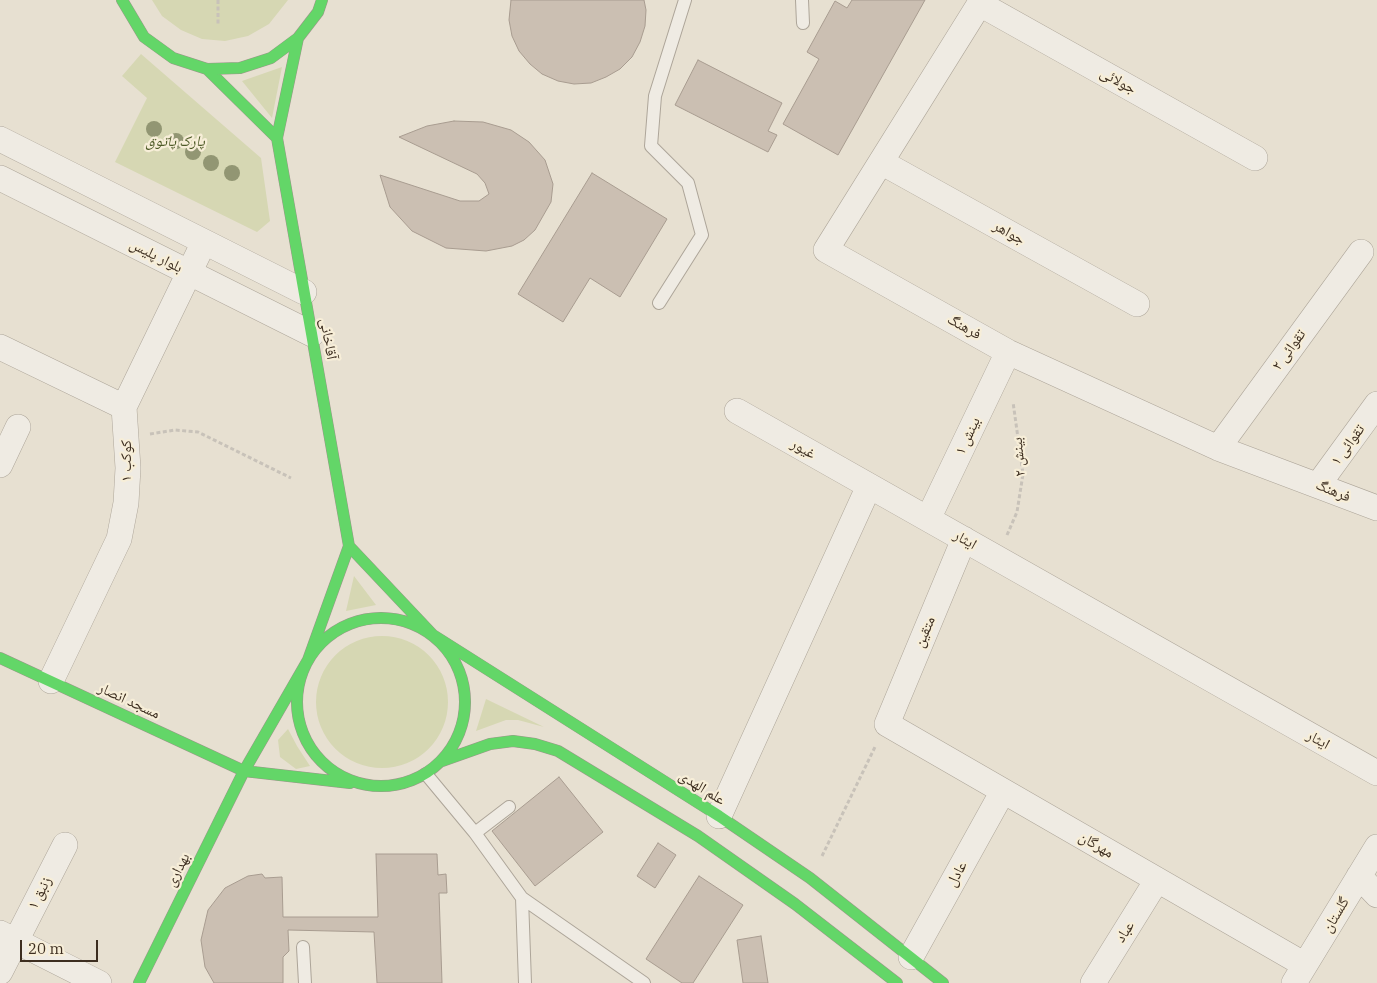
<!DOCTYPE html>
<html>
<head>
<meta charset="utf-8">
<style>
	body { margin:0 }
	#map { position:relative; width:1377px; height:983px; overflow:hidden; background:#e7e0d1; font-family:"IBM Plex Serif",serif }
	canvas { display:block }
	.scale { position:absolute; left:20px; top:940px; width:78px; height:22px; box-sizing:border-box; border:2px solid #3d2e20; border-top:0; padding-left:6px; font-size:15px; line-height:18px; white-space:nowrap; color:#3d2e20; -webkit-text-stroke:4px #f7eed8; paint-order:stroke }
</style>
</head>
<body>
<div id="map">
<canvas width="1377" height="983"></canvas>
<div class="scale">20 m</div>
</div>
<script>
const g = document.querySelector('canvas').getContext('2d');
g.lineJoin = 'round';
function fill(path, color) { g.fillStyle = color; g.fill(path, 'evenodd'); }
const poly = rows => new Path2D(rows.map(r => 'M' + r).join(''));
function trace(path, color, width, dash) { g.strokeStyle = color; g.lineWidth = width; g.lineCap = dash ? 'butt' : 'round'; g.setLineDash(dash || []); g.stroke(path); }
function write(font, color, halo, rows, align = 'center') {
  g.font = font + ' "IBM Plex Serif","Noto Naskh Arabic",serif'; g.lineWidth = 4.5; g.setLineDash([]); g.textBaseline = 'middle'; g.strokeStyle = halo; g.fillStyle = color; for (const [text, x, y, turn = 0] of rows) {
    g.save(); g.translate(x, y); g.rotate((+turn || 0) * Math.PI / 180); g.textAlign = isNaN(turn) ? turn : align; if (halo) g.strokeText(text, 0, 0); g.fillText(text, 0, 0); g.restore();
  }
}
const green = poly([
	[152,0,288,0,269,24,248,36,225,41,202,39,181,30,162,16],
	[141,54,261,158,270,221,257,232,115,162,147,98,122,76],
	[282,67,272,118,242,81],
	[354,576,376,605,346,611],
	'316 702a66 66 0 1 1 132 0a66 66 0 1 1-132 0Z',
	[486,699,544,727,518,720,506,720,476,731],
	[288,729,297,746,310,766,296,769,280,757,278,740]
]);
const building = poly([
	[511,0,644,0,646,10,645,26,640,42,632,57,620,69,606,77,591,83,574,84,558,81,542,74,530,64,519,51,512,36,509,20,511,0],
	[852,0,925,0,838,155,783,124,819,59,807,52,835,1,847,8,852,0],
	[698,60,782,103,768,131,777,135,768,152,675,105,698,60],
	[454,121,483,122,511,130,529,142,545,160,553,184,551,202,535,230,524,240,512,246,486,251,446,248,412,231,390,207,380,175,460,201,479,201,489,194,485,183,477,174,399,137,427,126,454,121],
	[592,173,667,219,620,297,590,278,563,322,518,294,592,173],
	[559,777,603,832,535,886,492,831,559,777],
	[658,843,676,855,655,888,637,876,658,843],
	[376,854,437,854,438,875,446,874,447,893,439,893,442,983,377,983,374,932,288,930,289,951,283,957,283,983,214,983,205,967,201,940,208,910,225,888,248,876,262,874,265,878,282,877,283,917,378,917,376,854],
	[699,876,743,905,693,983,682,983,646,959,699,876],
	[761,936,768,983,743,983,737,940,761,936]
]);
const path = poly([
	[218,0,218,26],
	[150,434,175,430,198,432,291,478],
	[1007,535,1017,512,1023,474,1013,402],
	[822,856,875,747]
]);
const lane = poly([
	[802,0,803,23],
	[659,303,702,235,688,183,651,146,655,96,685,0],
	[426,774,475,833,522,898,525,983],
	[475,833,509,807],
	[522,898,644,983],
	[303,947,305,983]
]);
const street = poly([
	[982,0,826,250,1008,352,1218,448,1377,508],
	[980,4,1255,158],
	[0,139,304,292],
	[881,162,1137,304],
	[0,178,312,334],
	[0,347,124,407],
	[737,411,1377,773],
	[1218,448,1361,252],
	[0,465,18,427],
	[1318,485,1377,404],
	[928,519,1008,352],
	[964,539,887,724,1305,965],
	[51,681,119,539,126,503,128,468,124,407,204,242],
	[719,816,869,486],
	[1359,876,1377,895],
	[0,933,99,983],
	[911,957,1003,791],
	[0,972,65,845],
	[1093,983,1157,880],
	[1294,983,1377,847]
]);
const fast = poly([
	[122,0,144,37,173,58,207,69,240,68,271,58,298,38,318,12,322,0],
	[298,38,277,138,349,546],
	[207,69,277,138],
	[349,546,433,635,719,816,810,878,943,983],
	'297 702a84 84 0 1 1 168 0a84 84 0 1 1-168 0Z',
	[0,658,244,771,350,783],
	[442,761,490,744,513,741,535,744,558,751,698,836,795,904,897,983],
	[139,983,244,771,308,660,349,546]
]);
const trees = [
	[154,129],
	[176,141],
	[193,152],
	[211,163],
	[232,173]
];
const streetNames = [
	["جولائی",1118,81,29],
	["جواهر",1009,233,29],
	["بلوار پلیس",156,256,27],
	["فرهنگ",964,327,29],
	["آقاخانی",328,339,80],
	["تقوائی ۲",1289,350,-54],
	["بینش ۱",968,436,-65],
	["تقوائی ۱",1348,445,-54],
	["غیور",803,449,29],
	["بینش ۲",1019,457,-95],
	["کوکب ۱",127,461,-90],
	["فرهنگ",1333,491,22],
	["ایثار",965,540,30],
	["متقین",925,632,-67],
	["مسجد انصار",129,701,25],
	["ایثار",1318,740,29],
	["علم الهدی",702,788,32],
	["مهرگان",1096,845,30],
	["بهداری",178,870,-63],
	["عادل",957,874,-61],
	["زنبق ۱",40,893,-63],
	["گلستان",1336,915,-59],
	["عباد",1125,932,-58]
];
const parkNames = [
	["پارک پاتوق",175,142]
];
fill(green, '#d6d7b3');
fill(building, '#cbbfb2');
trace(building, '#a89c90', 1);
trace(lane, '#ada599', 14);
trace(street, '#ada599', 26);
trace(fast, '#9c958a', 12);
trace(path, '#c8c2b9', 3, [4, 2.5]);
trace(lane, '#efebe3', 12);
trace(street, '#efebe3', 25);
trace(fast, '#63d668', 11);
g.fillStyle = '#929673';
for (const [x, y] of trees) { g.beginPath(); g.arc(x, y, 8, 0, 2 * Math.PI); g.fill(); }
write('15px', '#3d2e20', '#f7eed8', streetNames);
write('italic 15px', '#4d5a26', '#f7eed8', parkNames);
</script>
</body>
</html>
